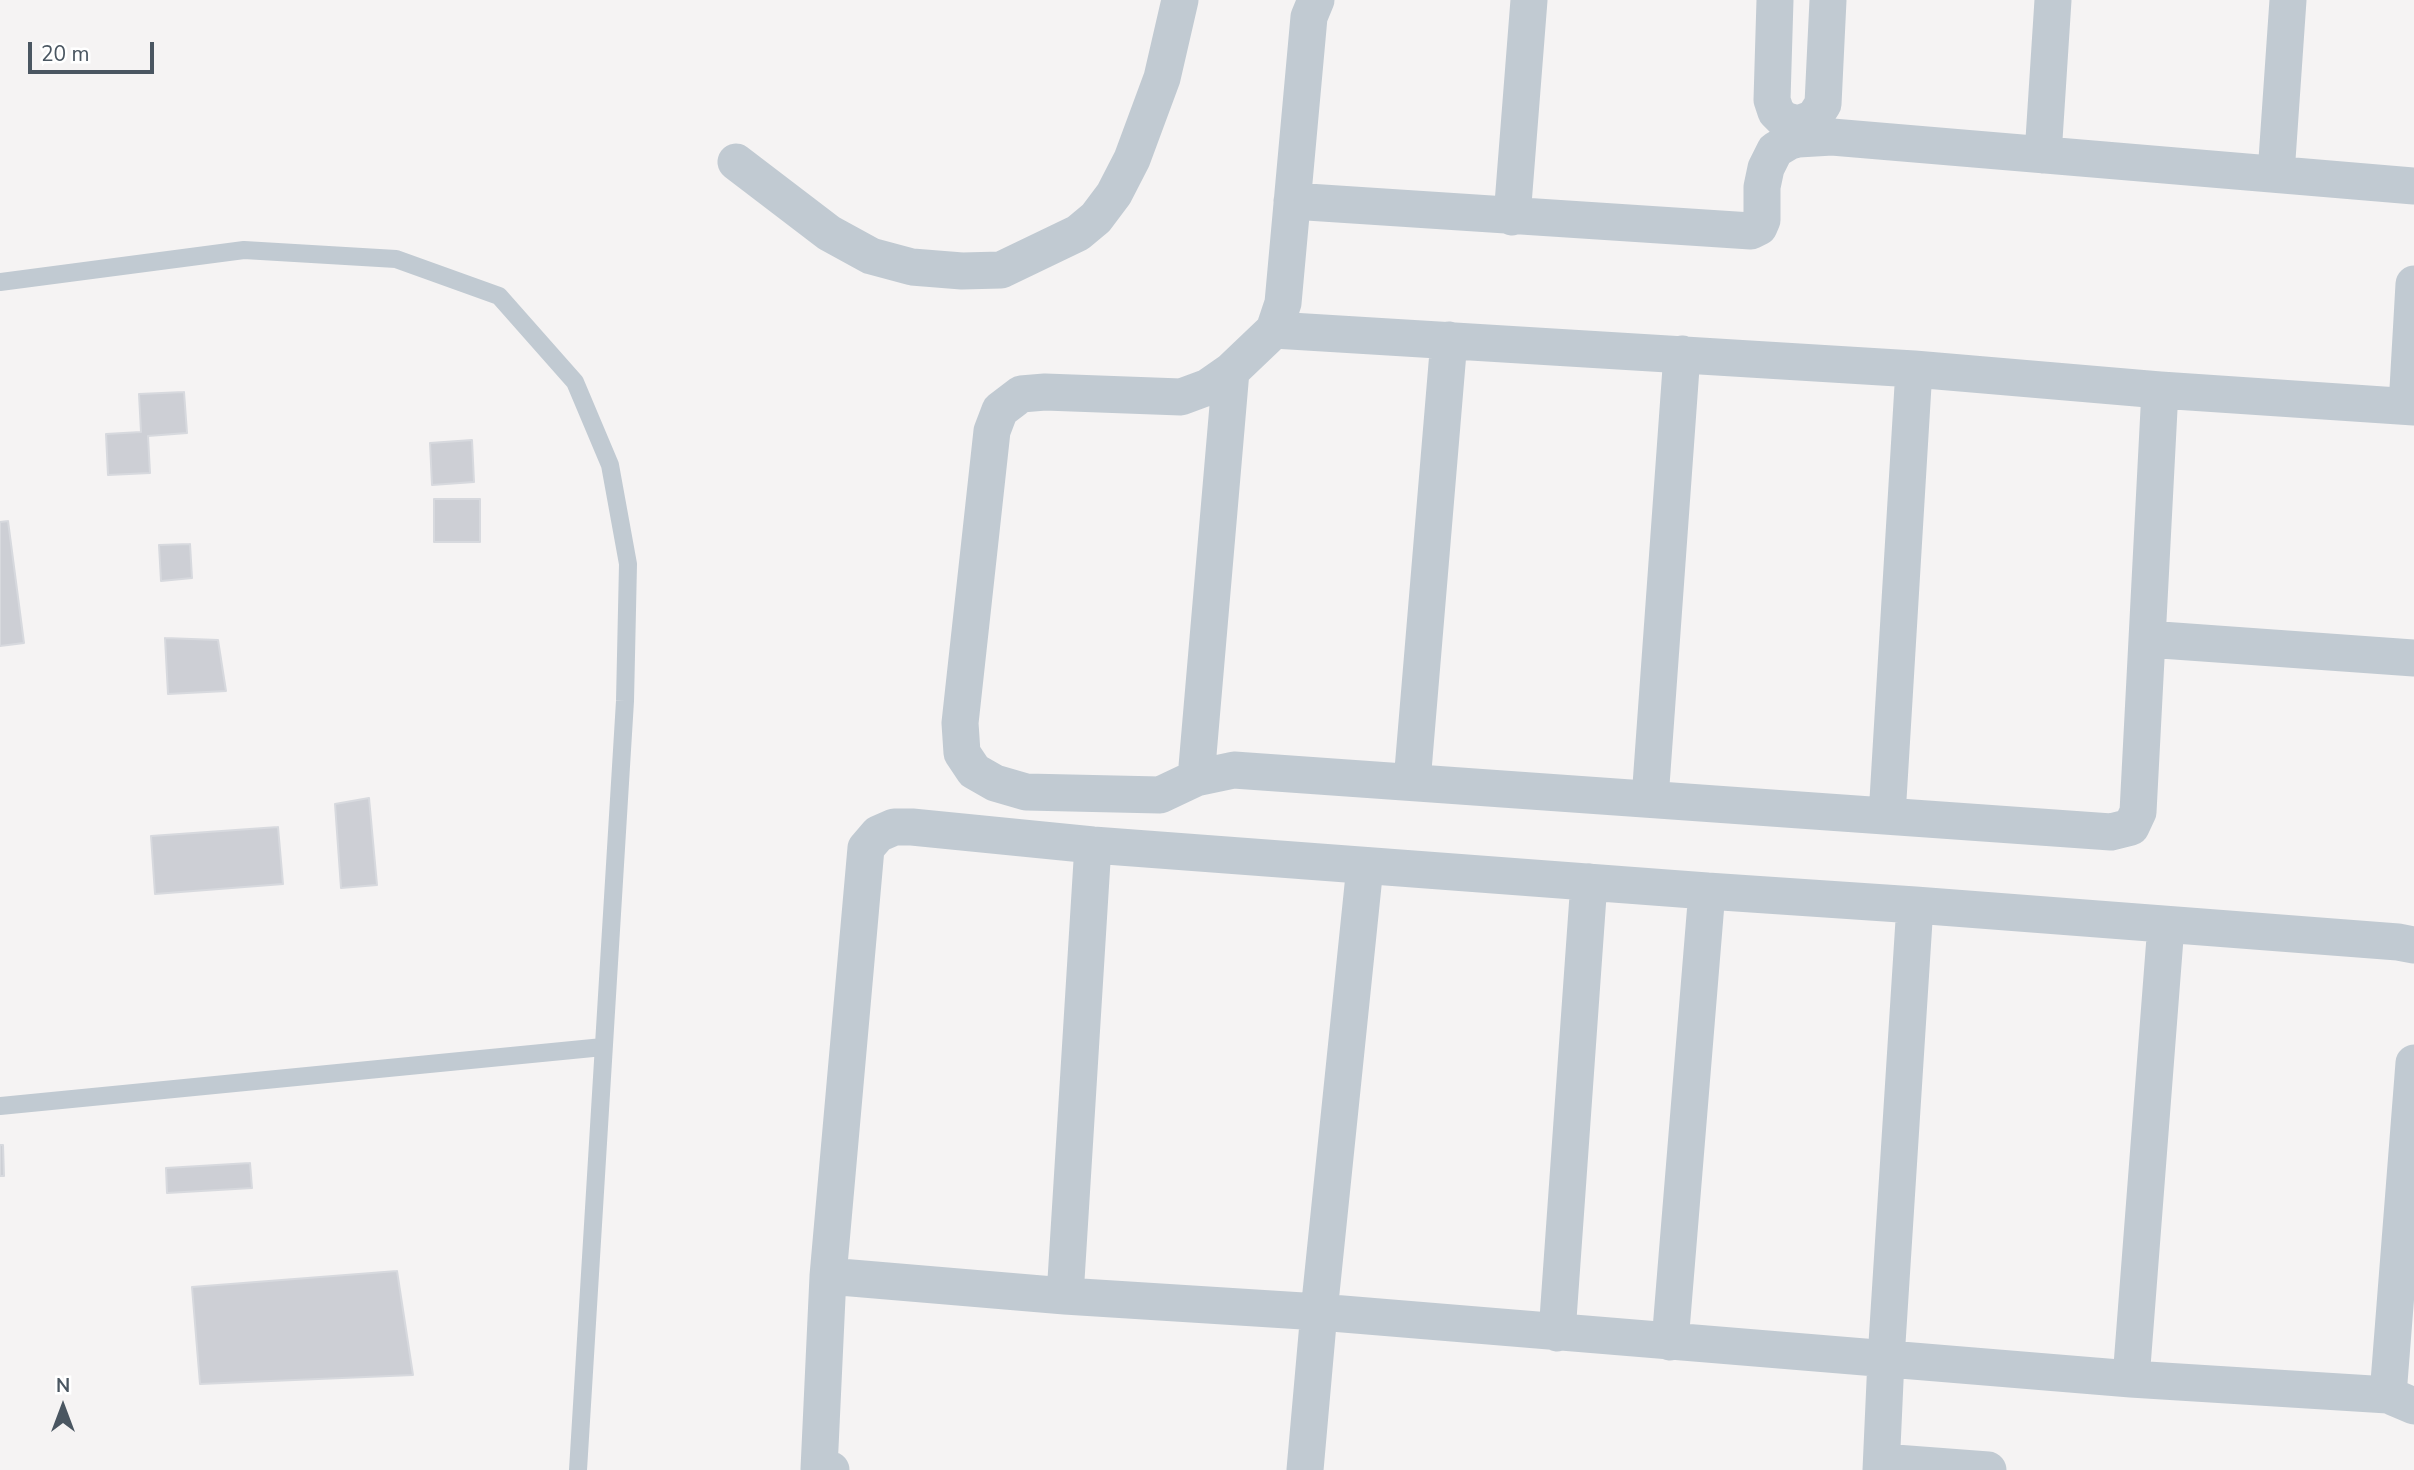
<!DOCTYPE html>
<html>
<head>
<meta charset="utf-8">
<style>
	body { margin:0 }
	#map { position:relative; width:2414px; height:1470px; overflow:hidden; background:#f5f3f3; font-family:"Nunito Sans",sans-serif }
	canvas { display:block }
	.north { position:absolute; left:28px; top:1372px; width:70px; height:70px; -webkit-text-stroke:5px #fff; paint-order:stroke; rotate:0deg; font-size:19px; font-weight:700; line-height:28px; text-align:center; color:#4a5661 }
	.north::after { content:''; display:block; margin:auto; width:24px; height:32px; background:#4a5661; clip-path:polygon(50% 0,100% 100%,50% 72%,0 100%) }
	.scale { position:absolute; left:28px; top:42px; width:126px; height:32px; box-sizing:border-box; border:4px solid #4a5661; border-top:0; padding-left:9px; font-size:21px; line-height:24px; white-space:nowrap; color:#4a5661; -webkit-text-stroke:5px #fff; paint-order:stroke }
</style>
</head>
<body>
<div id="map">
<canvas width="2414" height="1470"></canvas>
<div class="north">N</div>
<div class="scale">20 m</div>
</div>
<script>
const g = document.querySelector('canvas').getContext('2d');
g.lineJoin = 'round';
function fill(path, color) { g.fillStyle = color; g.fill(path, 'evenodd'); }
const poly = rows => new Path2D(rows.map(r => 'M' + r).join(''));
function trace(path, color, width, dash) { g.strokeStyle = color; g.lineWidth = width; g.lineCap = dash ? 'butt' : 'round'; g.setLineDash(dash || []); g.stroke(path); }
const building = poly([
	[184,392,187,433,148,436,150,473,108,475,106,434,141,432,139,394,184,392],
	[472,440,474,482,432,485,430,443,472,440],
	[434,499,480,499,480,542,434,542,434,499],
	[8,521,24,643,0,646,0,522,8,521],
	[190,544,192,578,161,581,159,545,190,544],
	[165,638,218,640,226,691,168,694,165,638],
	[369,798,377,885,341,888,335,804,369,798],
	[278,827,283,884,155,894,151,836,278,827],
	[0,1145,3,1145,4,1176,0,1176,0,1145],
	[250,1163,252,1188,167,1193,166,1168,250,1163],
	[397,1271,413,1375,200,1384,192,1287,397,1271]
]);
const lane = poly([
	[0,282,244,250,396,259,499,296,575,382,610,465,628,564,625,701,578,1470],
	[0,1106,603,1047]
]);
const street = poly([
	[1316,0,1309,17,1283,303,1274,330,1231,371,1208,387,1181,397,1045,392,1021,394,1000,410,992,431,960,723,962,753,974,771,995,783,1026,792,1160,795,1196,778,1234,770,2111,832,2131,827,2138,812,2160,390],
	[1775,0,1772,100,1776,112,1784,120,1798,124],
	[1798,139,1798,124,1814,118,1823,104,1828,0],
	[2043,155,2053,0],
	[736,162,829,233,871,256,912,267,962,271,1001,270,1078,233,1096,218,1114,194,1132,159,1162,78,1180,0],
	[2276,174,2288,0],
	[1292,201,1751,231,1759,227,1762,220,1762,187,1766,168,1775,150,1790,141,1798,139,1832,137,2414,186],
	[1512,217,1529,0],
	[1274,330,1914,369,2160,390,2414,407],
	[2407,406,2414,284],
	[2147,639,2414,658],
	[1196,778,1231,371],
	[1412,782,1449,340],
	[1650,799,1682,354],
	[1887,816,1914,369],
	[2414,945,2398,942,1915,905,1707,891,1093,845,912,827,894,827,878,834,866,848,828,1276,1065,1296,1319,1312,2131,1379,2388,1395,2414,1406],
	[828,1276,819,1469,831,1470],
	[1065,1296,1093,845],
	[1557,1333,1589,882],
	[1670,1342,1707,891],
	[2131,1379,2166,925],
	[2388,1395,2414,1063],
	[1882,1462,1988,1470],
	[1305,1470,1319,1312,1365,866],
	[1881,1470,1886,1359,1915,905]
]);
fill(building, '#cdcfd5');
trace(building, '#d7d9de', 2);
trace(lane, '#c1cad2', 18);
trace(street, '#c1cad2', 37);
</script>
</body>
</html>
